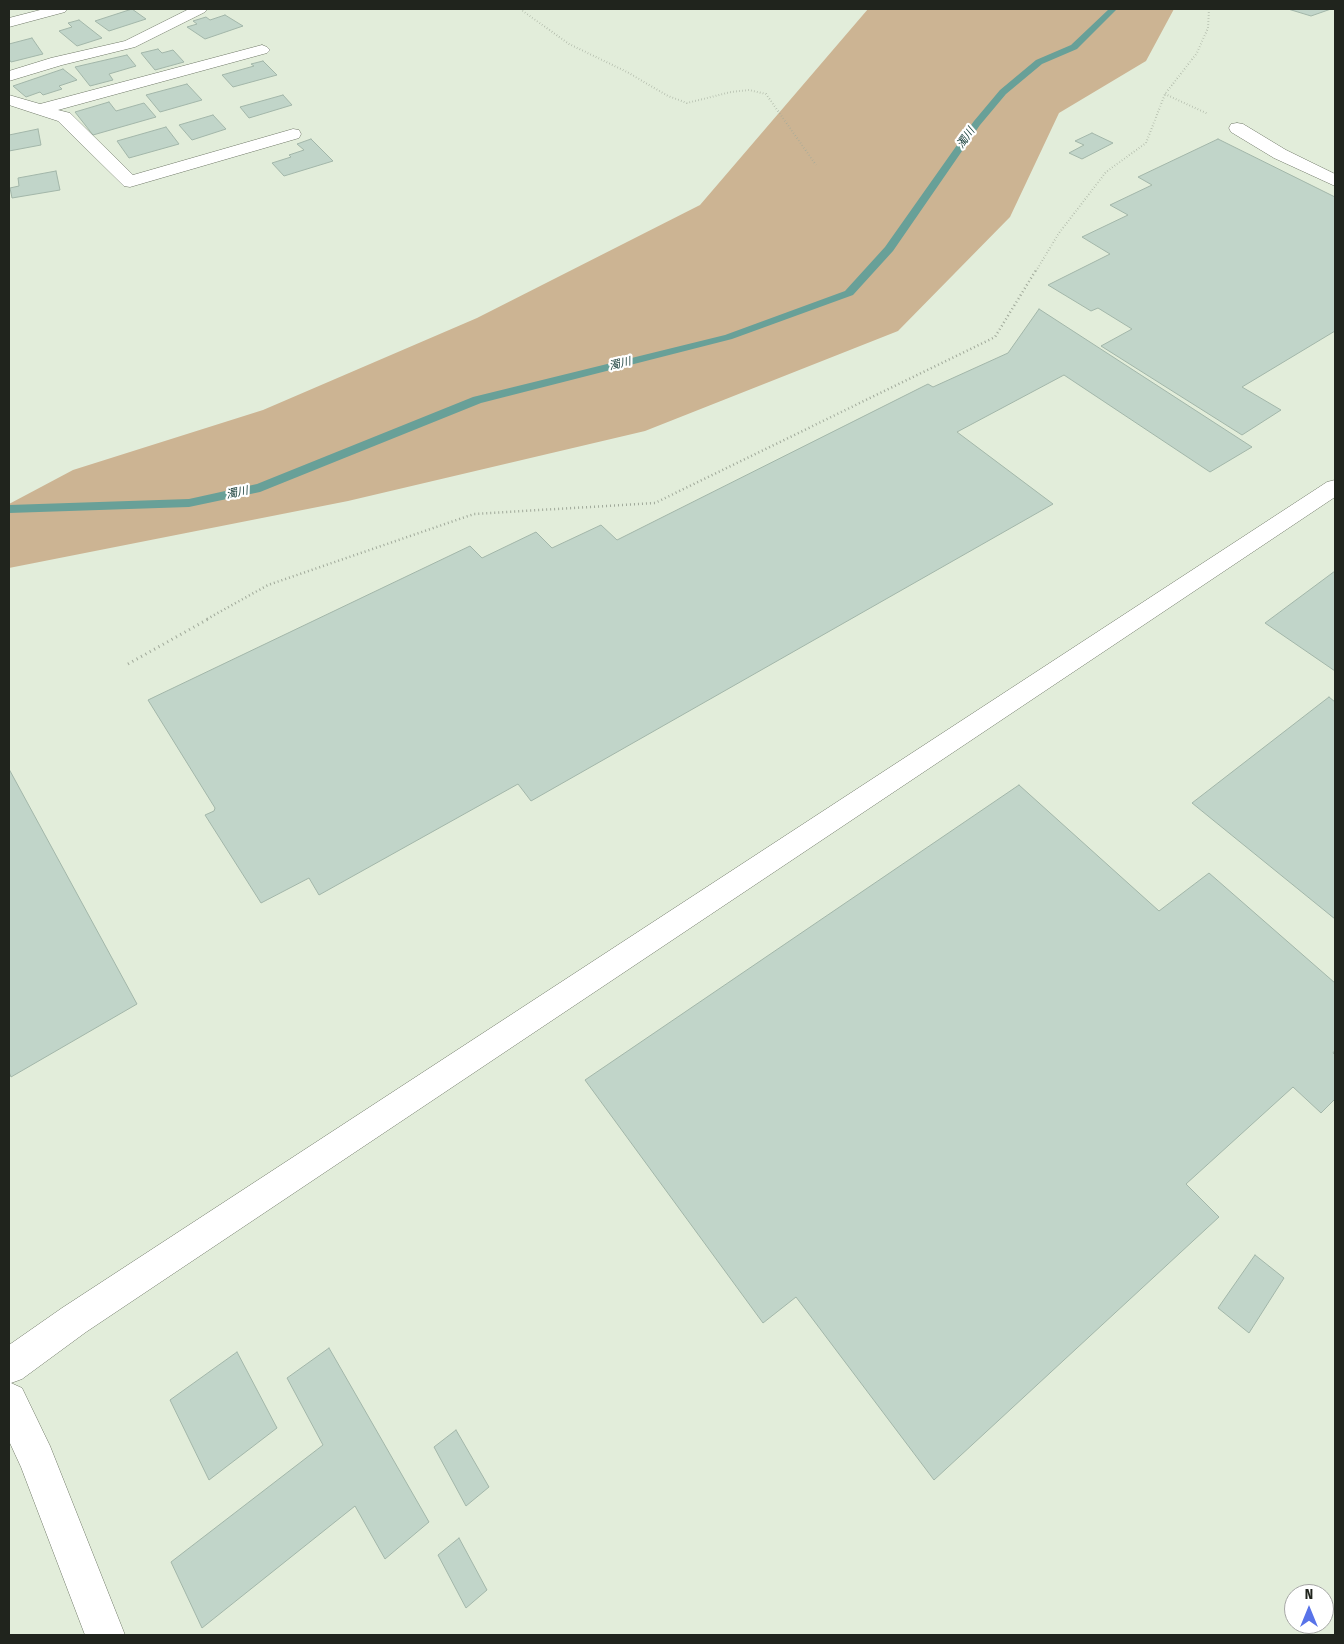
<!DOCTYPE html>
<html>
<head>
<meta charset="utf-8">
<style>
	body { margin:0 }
	#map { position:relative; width:1344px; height:1644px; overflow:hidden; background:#e2edda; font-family:"Fira Sans Condensed",sans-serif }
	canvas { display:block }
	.frame { position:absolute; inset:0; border:10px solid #20241d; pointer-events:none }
	.north { position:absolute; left:1284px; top:1584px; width:50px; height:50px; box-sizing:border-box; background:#fff; border:1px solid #a6a7a5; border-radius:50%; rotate:0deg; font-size:14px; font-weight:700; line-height:20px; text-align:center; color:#20241d }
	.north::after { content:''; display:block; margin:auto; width:18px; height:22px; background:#5873e9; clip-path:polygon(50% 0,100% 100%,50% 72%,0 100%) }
</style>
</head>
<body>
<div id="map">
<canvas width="1344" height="1644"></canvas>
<div class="frame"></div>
<div class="north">N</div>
</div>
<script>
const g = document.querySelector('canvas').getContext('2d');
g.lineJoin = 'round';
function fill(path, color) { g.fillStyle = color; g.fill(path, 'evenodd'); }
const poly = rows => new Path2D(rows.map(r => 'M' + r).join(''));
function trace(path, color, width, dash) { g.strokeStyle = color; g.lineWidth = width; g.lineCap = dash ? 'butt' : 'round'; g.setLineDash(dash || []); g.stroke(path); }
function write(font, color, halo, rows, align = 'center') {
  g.font = font + ' "Fira Sans Condensed","Noto Sans JP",sans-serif'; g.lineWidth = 4.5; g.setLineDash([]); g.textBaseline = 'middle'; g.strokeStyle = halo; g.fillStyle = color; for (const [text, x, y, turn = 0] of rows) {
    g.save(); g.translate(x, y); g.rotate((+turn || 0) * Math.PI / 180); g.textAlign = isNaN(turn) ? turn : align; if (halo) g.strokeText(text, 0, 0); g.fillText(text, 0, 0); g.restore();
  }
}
const green = poly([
	[868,9,1174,9,1146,61,1059,113,1010,217,898,331,645,431,348,501,9,568,9,504,73,470,263,410,477,318,700,205]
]);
const stream = poly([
	[1109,9,1117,9,1077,49,1042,64,1006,94,980,125,893,251,853,295,732,339,481,403,260,492,189,507,9,513,9,505,189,499,257,484,473,397,725,335,845,291,885,247,974,121,1000,90,1036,60,1071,45,1109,9]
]);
const building = poly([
	[132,9,146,19,109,31,95,21,132,9],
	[1288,9,1331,9,1311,16,1288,9],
	[225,15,243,26,205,39,187,27,197,24,193,21,206,17,210,20,225,15],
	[79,20,102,38,77,46,59,31,72,27,68,23,79,20],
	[32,38,43,54,11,62,9,59,9,44,32,38],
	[158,49,162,53,173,50,184,62,155,70,141,53,158,49],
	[127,55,136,66,109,74,113,80,90,86,75,67,127,55],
	[263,61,277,75,233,87,222,75,254,66,251,64,263,61],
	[63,69,77,80,59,86,62,89,43,95,40,92,26,97,13,86,63,69],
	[187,84,202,100,160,112,146,95,187,84],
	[283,95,292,105,249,118,240,107,283,95],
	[109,102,116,111,144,103,156,117,93,135,75,112,109,102],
	[213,115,226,129,192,140,179,125,213,115],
	[166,127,179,144,129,158,117,141,166,127],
	[38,129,41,145,9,151,9,135,38,129],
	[1092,133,1113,143,1082,159,1069,153,1084,145,1075,141,1092,133],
	[311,139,333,161,284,176,272,163,291,157,289,155,304,150,297,144,311,139],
	[1218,139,1335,197,1335,331,1242,387,1281,410,1242,435,1101,346,1132,329,1098,308,1091,311,1048,285,1110,254,1082,237,1128,215,1110,205,1152,185,1138,177,1218,139],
	[56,171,60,190,12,198,10,188,19,186,18,178,56,171],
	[1039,309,1252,447,1210,472,1064,375,957,432,1053,504,531,801,518,784,319,895,309,878,261,903,205,815,214,811,215,808,148,700,470,546,482,558,536,532,552,548,601,525,617,540,928,384,933,387,1008,353,1039,309],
	[1335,571,1335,671,1265,623,1335,571],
	[1329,697,1335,702,1335,919,1192,803,1329,697],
	[9,769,137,1004,11,1077,9,1072,9,769],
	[1019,785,1159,911,1209,873,1335,983,1335,1050,1333,1053,1335,1055,1335,1099,1321,1113,1293,1087,1186,1184,1219,1217,934,1480,796,1297,763,1323,585,1080,1019,785],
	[1255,1255,1284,1278,1249,1333,1218,1308,1255,1255],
	[329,1348,429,1522,385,1559,355,1506,202,1628,171,1562,323,1445,287,1378,329,1348],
	[237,1352,277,1428,209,1480,170,1400,237,1352],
	[456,1430,489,1487,466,1506,434,1447,456,1430],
	[459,1538,487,1590,466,1608,438,1555,459,1538]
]);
const pathFar2 = poly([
	[520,9,569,44,627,72,668,96,687,103,731,92,749,90,766,94,816,165],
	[1165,94,1208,114],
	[1036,271,1059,233,1106,172,1146,143,1165,94,1197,53,1208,28,1209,9]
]);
const pathFar1 = poly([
	[207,619,268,585,474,514,655,503,995,337,1036,270]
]);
const path = poly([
	[128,664,210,618]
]);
const minor = poly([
	[189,9,207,9,205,12,135,47,62,65,9,81,9,71,51,58,125,41,189,9],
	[262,45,267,47,270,50,267,53,58,110,70,113,133,175,293,129,299,130,301,134,299,138,130,187,124,186,58,121,9,105,9,95,40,104,262,45],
	[1237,123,1243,124,1286,150,1335,174,1335,186,1274,158,1231,132,1229,128,1231,124,1237,123]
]);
const tertiary = poly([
	[44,9,67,9,65,12,9,27,9,18,44,9],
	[1335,480,1335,497,86,1332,22,1379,11,1383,22,1388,50,1446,125,1635,85,1635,21,1467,9,1441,9,1345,62,1308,1327,482,1335,480]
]);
const farWaternames = [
	["濁川",966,138,-55],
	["濁川",620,364,-14],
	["濁川",237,493,-12]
];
fill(green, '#ccb493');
fill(stream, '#68a098');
fill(building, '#c1d5c9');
trace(building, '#a2b6a9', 1);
trace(minor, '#707968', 1);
trace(tertiary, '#707968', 1);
trace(pathFar2, '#a0a99a', 2, [0.5, 2.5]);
trace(pathFar1, '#a0a99a', 2.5, [1, 3]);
trace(path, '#a0a99a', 3, [1, 4]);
fill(minor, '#fff');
fill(tertiary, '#fff');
write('italic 11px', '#143a36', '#fff', farWaternames);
</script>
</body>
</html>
